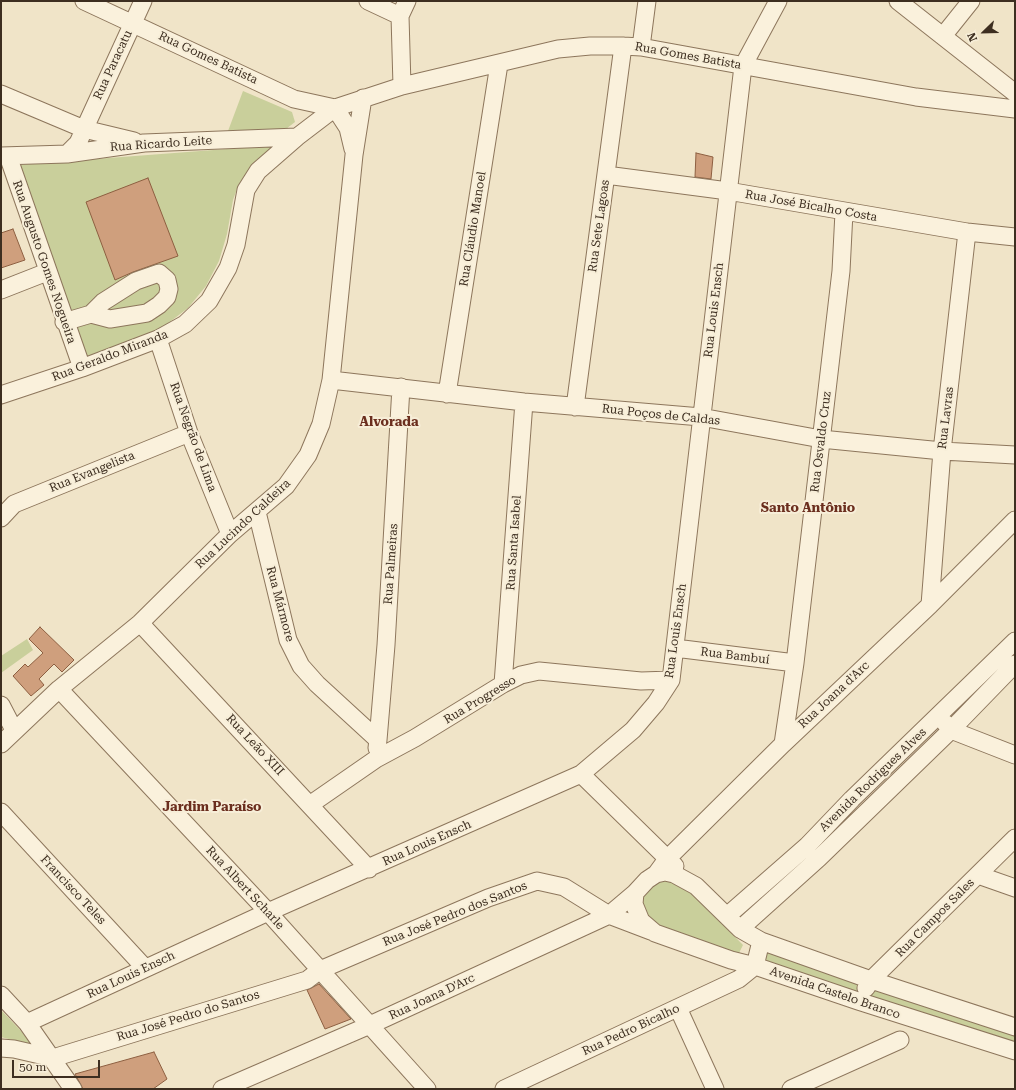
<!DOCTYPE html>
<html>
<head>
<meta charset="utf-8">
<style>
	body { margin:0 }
	#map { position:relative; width:1016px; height:1090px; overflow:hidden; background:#f0e4c8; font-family:"Roboto Serif",serif }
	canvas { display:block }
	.frame { position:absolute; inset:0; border:2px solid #3d2e20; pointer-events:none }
	.north { position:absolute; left:964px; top:12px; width:40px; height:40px; -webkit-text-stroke:3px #f7eed8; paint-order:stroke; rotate:247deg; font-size:11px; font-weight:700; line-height:16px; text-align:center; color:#3d2e20 }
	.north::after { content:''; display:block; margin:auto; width:14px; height:18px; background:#3d2e20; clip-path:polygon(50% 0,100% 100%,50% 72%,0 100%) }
	.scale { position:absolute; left:12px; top:1060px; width:88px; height:18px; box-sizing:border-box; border:2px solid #3d2e20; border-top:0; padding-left:5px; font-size:12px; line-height:14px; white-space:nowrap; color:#3d2e20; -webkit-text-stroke:3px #f7eed8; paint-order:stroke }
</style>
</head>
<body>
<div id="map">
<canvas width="1016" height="1090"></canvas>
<div class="frame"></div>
<div class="north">N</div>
<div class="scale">50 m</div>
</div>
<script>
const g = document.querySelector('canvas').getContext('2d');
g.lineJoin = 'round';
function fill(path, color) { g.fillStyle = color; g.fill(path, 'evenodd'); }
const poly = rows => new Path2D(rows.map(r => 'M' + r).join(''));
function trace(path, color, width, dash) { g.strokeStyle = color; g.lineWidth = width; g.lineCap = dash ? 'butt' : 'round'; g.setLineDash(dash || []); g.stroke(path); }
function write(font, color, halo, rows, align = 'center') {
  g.font = font + ' "Roboto Serif",serif'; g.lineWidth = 4; g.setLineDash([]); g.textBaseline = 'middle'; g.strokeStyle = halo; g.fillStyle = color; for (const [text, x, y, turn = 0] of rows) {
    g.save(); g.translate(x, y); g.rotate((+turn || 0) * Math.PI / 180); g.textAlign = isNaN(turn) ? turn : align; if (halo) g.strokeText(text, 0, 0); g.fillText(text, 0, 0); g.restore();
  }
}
const green = poly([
	[243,91,292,112,295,122,286,129,228,131],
	[279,145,248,171,238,186,233,200,227,234,219,261,206,286,188,308,154,334,84,359,17,165],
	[27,639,33,650,1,673,1,656],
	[667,878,691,892,743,945,738,955,651,924,641,907,643,895,647,887],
	[766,950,1015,1032,1015,1048,762,966],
	[1,1010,21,1031,32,1045,1,1037]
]);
const building = poly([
	[696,153,713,157,711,179,695,177,696,153],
	[148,178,178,256,133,272,115,280,86,202,148,178],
	[13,229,25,260,1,268,1,233,13,229],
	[40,627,74,660,62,672,54,664,39,679,44,685,31,696,13,676,25,664,28,667,43,653,29,639,40,627],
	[319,984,351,1019,325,1029,307,990,319,984],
	[154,1052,167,1079,153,1089,83,1089,75,1074,154,1052]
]);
const minor = poly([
	[84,1,294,99,335,108],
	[368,1,400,16],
	[898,1,1015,93],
	[943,36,971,1],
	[641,47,647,1],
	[402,86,400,16,407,1],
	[1,94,84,129,134,141],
	[335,108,348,128,353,149],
	[67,154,78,143,143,1],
	[1,156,67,154,144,143,297,137],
	[8,156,82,368],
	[606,175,728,191,967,232,1015,237],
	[1,290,47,272],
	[64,322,91,314,103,302,136,281,159,273,167,280,169,289,167,297,159,305,147,313,110,319,91,314],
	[158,339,189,433,230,534],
	[331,380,524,402,701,417,821,439,942,451,1015,455],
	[447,394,499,64],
	[1,395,82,368,158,339,185,324,209,301,228,268,236,245,246,190,258,171,297,137,335,108,402,86,558,49,590,46,623,46,641,47,916,97,1015,109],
	[575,407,623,46],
	[257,512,288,640,301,666,317,684,378,740,377,748],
	[1,518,14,504,189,433],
	[930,605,942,451,967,232],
	[140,623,369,869],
	[675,648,795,663],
	[503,684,524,402],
	[59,689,268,912,427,1089],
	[1,705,14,730],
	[945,723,951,730,1015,755],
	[378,740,386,645,401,387],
	[1,744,59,689,140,623,230,534,286,486,308,455,321,424,331,380,354,155,363,98],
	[783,744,795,663,841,271,844,212],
	[581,774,675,866],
	[311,804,376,759,415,738,503,684,521,675,539,671,641,681,671,680],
	[1,812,145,968],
	[656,874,667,859,783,744,930,605,1015,520],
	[978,875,1015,888],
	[727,916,807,846,852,799,1015,641],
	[740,929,819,858,951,730,1015,664],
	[866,988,871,980,1015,838],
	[1,995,27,1023,73,1089],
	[678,1008,715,1089],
	[27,1023,268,912,581,774,633,730,656,703,671,680,743,66,778,1],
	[1015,1027,871,980,761,941,740,929,696,886,674,874,665,872,656,874,647,880,635,893,634,904,641,921,655,933,731,960,755,966,858,1001,1015,1051],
	[1,1048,14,1049,53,1058],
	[53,1058,307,980,320,970,488,898,537,881,564,887,609,915,651,931],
	[222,1089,370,1025,609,915,635,893],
	[504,1089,739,979,755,966,761,941],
	[791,1089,900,1040]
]);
const streetNames = [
	["Rua Gomes Batista",688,56,10],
	["Rua Gomes Batista",208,58,25],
	["Rua Paracatu",113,65,-65],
	["Rua Ricardo Leite",161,144,-4],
	["Rua José Bicalho Costa",811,206,10],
	["Rua Sete Lagoas",599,226,-82],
	["Rua Cláudio Manoel",473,229,-81],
	["Rua Augusto Gomes Nogueira",44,262,71],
	["Rua Louis Ensch",714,310,-83],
	["Rua Geraldo Miranda",110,356,-21],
	["Rua Poços de Caldas",661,415,6],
	["Rua Lavras",946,418,-83],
	["Rua Negrão de Lima",193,437,70],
	["Rua Osvaldo Cruz",821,442,-83],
	["Rua Evangelista",92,472,-22],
	["Rua Lucindo Caldeira",243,524,-43],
	["Rua Santa Isabel",514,543,-86],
	["Rua Palmeiras",391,564,-86],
	["Rua Mármore",280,604,75],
	["Rua Louis Ensch",676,631,-82],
	["Rua Bambuí",735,656,7],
	["Rua Joana d'Arc",834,695,-43],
	["Rua Progresso",480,700,-31],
	["Rua Leão XIII",255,745,47],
	["Avenida Rodrigues Alves",873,780,-44],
	["Rua Louis Ensch",427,843,-24],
	["Rua Albert Scharle",245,888,47],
	["Francisco Teles",73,890,47],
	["Rua José Pedro dos Santos",455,914,-22],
	["Rua Campos Sales",935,918,-45],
	["Rua Louis Ensch",131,975,-25],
	["Avenida Castelo Branco",835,993,19],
	["Rua Joana D'Arc",432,997,-25],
	["Rua José Pedro do Santos",188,1016,-17],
	["Rua Pedro Bicalho",631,1030,-25]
];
const neighbourhoodNames = [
	["Alvorada",389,422],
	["Santo Antônio",808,508],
	["Jardim Paraíso",212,807]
];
fill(green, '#c9cf9b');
fill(building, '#cf9f7d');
trace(building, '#8d5f41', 1);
trace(minor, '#8d765c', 19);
trace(minor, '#faf1dc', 17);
write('12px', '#3d2e20', '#f7eed8', streetNames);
write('bold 13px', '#6b2e1e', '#f7eed8', neighbourhoodNames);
</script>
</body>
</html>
